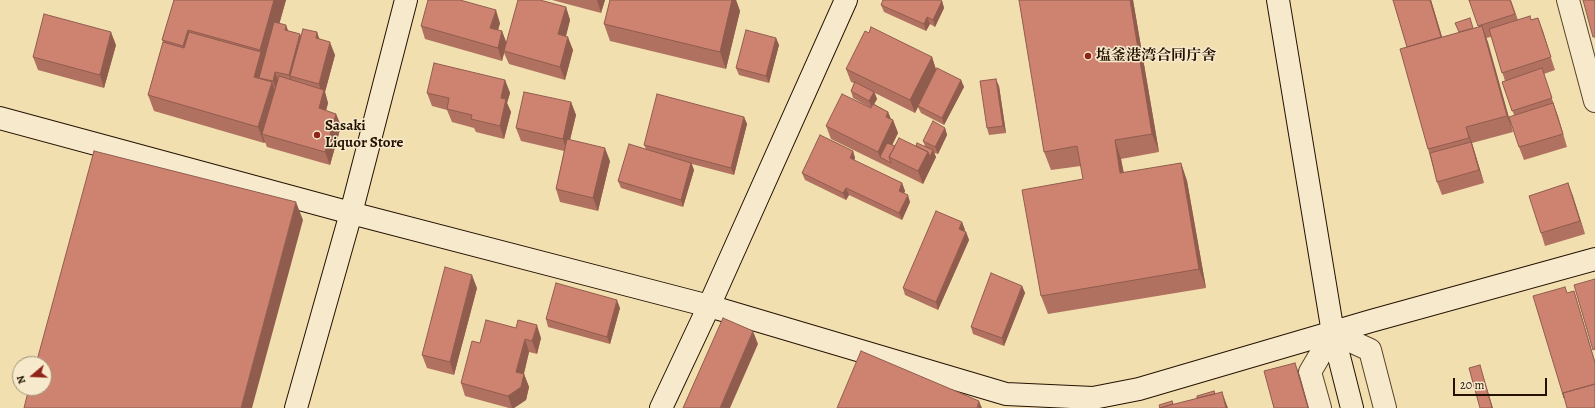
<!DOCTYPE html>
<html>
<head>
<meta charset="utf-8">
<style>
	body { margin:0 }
	#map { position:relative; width:1595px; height:408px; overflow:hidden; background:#f2dfb0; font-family:Alegreya,serif }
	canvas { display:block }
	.north { position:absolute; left:12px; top:356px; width:40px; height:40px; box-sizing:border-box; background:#f7eacc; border:1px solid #a3937a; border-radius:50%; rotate:251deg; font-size:11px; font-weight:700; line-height:16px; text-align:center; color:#241100 }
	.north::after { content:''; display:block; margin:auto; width:14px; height:18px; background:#8f2418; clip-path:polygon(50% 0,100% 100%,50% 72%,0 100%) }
	.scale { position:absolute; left:1453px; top:378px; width:94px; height:18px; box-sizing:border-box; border:2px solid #241100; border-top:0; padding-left:5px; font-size:12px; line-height:14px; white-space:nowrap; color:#241100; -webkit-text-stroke:3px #f7eacc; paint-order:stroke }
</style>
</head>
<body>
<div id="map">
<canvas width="1595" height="408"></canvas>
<div class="north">N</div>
<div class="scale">20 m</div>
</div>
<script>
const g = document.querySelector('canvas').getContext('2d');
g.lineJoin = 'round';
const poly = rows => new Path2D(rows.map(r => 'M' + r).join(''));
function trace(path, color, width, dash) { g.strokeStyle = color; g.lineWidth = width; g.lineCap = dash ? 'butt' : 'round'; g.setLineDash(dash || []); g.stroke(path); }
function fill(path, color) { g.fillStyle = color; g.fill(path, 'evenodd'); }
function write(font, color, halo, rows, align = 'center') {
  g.font = font + ' Alegreya,"Noto Serif JP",serif'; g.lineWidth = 3; g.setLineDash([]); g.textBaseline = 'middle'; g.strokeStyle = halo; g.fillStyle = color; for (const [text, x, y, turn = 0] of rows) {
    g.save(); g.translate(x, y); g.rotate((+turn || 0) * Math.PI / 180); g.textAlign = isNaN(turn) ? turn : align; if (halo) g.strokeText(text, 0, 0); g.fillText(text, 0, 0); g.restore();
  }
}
const street = poly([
	[1568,0,1595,101],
	[1320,408,1310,372,1333,333,1370,350,1385,408]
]);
const secondary = poly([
	[1278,0,1333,333,1352,408],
	[0,118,351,213,709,306,1006,394,1093,398,1139,389,1371,321,1595,259],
	[296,408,351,213,406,0],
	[661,408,709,306,846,0]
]);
const wall = poly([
	[174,0,286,0,279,24,288,31,300,34,301,37,317,32,319,38,335,55,325,92,328,103,326,111,336,114,341,126,330,165,267,147,265,142,264,143,154,111,148,95,163,42,162,40],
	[552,0,605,0,601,13],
	[610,0,736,0,740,11,726,69,610,41,604,24],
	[1133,0,1159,152,1121,159,1124,173,1181,163,1187,181,1206,288,1048,314,1041,296,1083,179,1081,166,1051,170,1044,152],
	[1393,0,1431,0,1442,37,1478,27,1511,0,1518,20,1531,20,1538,18,1555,70,1544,74,1556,111,1567,147,1524,160,1519,147,1514,115,1502,82,1505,81,1491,37,1486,38,1513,132,1472,143,1484,183,1442,195,1437,182,1428,149,1407,47],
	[942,1,944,8,935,27,930,24,926,31,884,12,881,5],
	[566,7,570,20,566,36,573,50,565,80,509,64,504,53,502,61,425,39,421,26,500,23,498,30,502,31,506,43],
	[869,33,932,57,936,69,961,80,964,87,944,125,921,113,918,107,915,113,875,93,877,99,874,104,888,112,891,119,893,120,898,133,892,145,895,146,925,146,923,141,945,128,947,135,938,154,934,153,936,157,923,184,831,139,826,126,871,108,853,98,851,91,854,83,851,82,846,69],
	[776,38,779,45,769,83,739,75,736,68],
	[116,45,104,88,38,70,33,57],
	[505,80,510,93,507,103,511,112,504,139,476,132,474,128,452,122,447,110,432,106,427,93],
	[999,86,1006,133,989,135,987,128],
	[571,102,576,115,570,140,610,161,598,211,560,202,556,189,564,151,521,141,516,128],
	[744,117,747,124,734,175,692,164,694,170,683,207,621,188,618,181,646,149,644,145],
	[853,151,855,158,854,161,902,183,905,191,904,193,910,202,902,220,849,195,846,200,805,180,802,173],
	[1568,183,1585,234,1545,246,1541,233],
	[962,222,965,230,964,231,966,232,969,240,938,310,905,295,903,288],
	[1022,286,1025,293,1004,346,973,334,971,327],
	[477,288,454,375,427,368,422,355],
	[620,308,610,344,548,327,546,319],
	[541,338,537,354,529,352,524,374,529,387,526,400,514,408,509,408,465,396,461,383,480,343]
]);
const shadedWall = poly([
	[274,0,286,0,262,86,254,77,261,52,260,50],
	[597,0,605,0,601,13],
	[732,0,736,0,740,11,726,69,720,52],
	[1130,0,1133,0,1159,152,1152,134],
	[1430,0,1431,0,1446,50,1441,37],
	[942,1,944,8,935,27,933,20],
	[566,7,570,20,563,47,558,34],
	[496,10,500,23,495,41,490,28],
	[927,17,930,24,926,31,924,24],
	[1538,18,1543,31,1555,70,1551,57],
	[286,25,291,38,285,30],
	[1482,26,1488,42,1513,132,1507,116],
	[188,30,195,48,190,65,183,46],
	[502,31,507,44,504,51,504,53,502,61,498,48],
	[111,32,116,45,104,88,100,75],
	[317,32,321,45,316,38],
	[300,34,305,47,290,76,294,87,293,88,289,75],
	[568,37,573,50,565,80,560,67],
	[776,38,779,45,769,83,766,76],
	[330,42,335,55,325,92,328,103,323,121,319,108,322,95,319,84],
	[932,57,936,70,915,113,910,100],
	[275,72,280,85,277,94,273,81],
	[996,79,999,86,1006,133,1003,126],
	[505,80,510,93,507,103,511,112,504,139,500,126,501,98],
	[961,80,964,87,944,125,942,118],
	[272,82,278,99,262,134,265,142,264,143,258,127],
	[874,92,877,99,872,108,869,101],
	[571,102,576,115,567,152,563,139],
	[1553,103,1558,116,1567,147,1563,134],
	[888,112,892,122,893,120,898,133,885,160,880,157,878,152,886,117],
	[336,114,341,126,330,165,325,152],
	[744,117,747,124,734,175,731,168],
	[1466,127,1472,143,1484,183,1479,170],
	[945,128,947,135,938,154,935,147],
	[1115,140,1121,159,1127,192,1120,173],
	[605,148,610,161,598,211,593,198],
	[933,150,936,157,923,184,918,171,928,152],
	[853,151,855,158,852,166,850,158],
	[691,163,694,170,683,207,681,200],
	[1181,163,1187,181,1206,288,1199,269],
	[902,183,905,191,902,198,899,191],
	[1568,183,1573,196,1585,234,1580,221],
	[846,188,849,195,846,200,843,193],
	[908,195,910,202,902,220,899,213],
	[296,202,303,220,252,408,241,408],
	[962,222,965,230,961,237,959,229],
	[966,232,969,240,938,310,936,302],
	[472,275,477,288,454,375,450,362],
	[1022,286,1025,293,1004,346,1002,338],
	[1574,291,1595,361,1595,363],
	[617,300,620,308,610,344,607,337],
	[537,325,541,338,537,354,532,341],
	[753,331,758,344,730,408,720,408],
	[525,339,529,352,521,385,516,372],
	[1295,363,1300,376,1309,408,1308,408],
	[1480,365,1482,372,1493,408,1492,408],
	[524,374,529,387,526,400,514,408,512,408,508,396],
	[1222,392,1228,408,1226,408],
	[979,401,982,408,977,408]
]);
const building = poly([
	[174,0,274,0,260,50,188,30,183,46,162,40,174,0],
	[428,0,460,0,496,10,490,28,502,31,498,48,421,26,428,0],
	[518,0,540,0,566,7,558,34,568,37,560,67,504,51,518,0],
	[610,0,732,0,720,52,604,24,610,0],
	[883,0,940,0,942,1,933,20,927,17,924,24,881,5,883,0],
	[1019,0,1130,0,1152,134,1115,140,1120,173,1181,163,1199,269,1041,296,1022,190,1083,179,1077,146,1044,152,1019,0],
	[1393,0,1430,0,1441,37,1407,47,1393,0],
	[1469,0,1510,0,1515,14,1478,26,1469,0],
	[1583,0,1595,0,1595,37,1593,37,1583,0],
	[44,14,111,32,100,75,33,57,44,14],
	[1530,16,1531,20,1538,18,1551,57,1502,73,1489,29,1530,16],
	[1470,18,1473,28,1459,32,1455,23,1470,18],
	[274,22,286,25,285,30,300,34,289,75,275,72,273,81,259,78,274,22],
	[1482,26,1507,116,1466,127,1469,138,1428,149,1400,49,1482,26],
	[871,27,932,57,910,100,846,69,865,31,869,33,871,27],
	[303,29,317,32,316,38,330,42,319,84,290,76,303,29],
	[746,30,776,38,766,76,736,68,746,30],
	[189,32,261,52,254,77,272,82,258,127,148,95,163,42,184,48,189,32],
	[434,63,505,80,501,98,506,99,500,126,471,119,472,115,447,109,449,98,427,93,434,63],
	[937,68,961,80,942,118,918,106,937,68],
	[1542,68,1552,98,1512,111,1502,82,1542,68],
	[279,76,324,90,319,108,336,114,325,152,262,134,279,76],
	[996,79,1003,126,987,128,980,81,996,79],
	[855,82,874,92,869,101,851,91,855,82],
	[524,92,571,102,563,139,516,128,524,92],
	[657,94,744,117,731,168,644,145,657,94],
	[842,94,871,108,873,104,888,112,886,117,893,120,878,152,826,126,842,94],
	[1553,103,1563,134,1519,147,1509,117,1553,103],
	[933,121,945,128,935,147,923,141,933,121],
	[820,135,853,151,850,158,902,183,899,191,908,195,899,213,846,188,843,193,802,173,820,135],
	[899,138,928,152,918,171,889,157,899,138],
	[567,139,605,148,593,198,556,189,567,139],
	[1471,142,1479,170,1437,182,1430,153,1471,142],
	[887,143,895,146,889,157,891,163,880,157,887,143],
	[917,143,933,150,930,157,928,152,916,146,917,143],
	[629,144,691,163,681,200,618,181,629,144],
	[94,151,296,202,241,408,24,408,29,388,44,388,44,364,36,364,94,151],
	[1568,183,1580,221,1541,233,1529,196,1568,183],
	[936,211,962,222,959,229,966,232,936,302,903,288,936,211],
	[445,267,472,275,450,362,422,355,445,267],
	[991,273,1022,286,1002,338,971,327,991,273],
	[1595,279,1595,349,1593,350,1574,285,1595,279],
	[556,283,617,300,607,337,546,319,556,283],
	[1565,287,1567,293,1574,291,1595,363,1595,384,1563,393,1564,398,1533,296,1565,287],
	[723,318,753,331,720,408,683,408,723,318],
	[486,320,516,328,518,320,537,325,532,341,525,339,516,372,524,374,521,387,508,396,461,383,472,341,480,343,486,320],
	[861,351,979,401,977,408,837,408,861,351],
	[1295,363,1308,408,1274,408,1264,371,1295,363],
	[1480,365,1492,408,1480,408,1469,368,1480,365],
	[1595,384,1595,408,1567,408,1563,393,1595,384],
	[1214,391,1215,394,1197,398,1197,396,1214,391],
	[1222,392,1226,408,1159,408,1222,392],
	[1172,401,1173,404,1160,408,1159,405,1172,401]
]);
const markers = [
	[1088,56,4,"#8f2418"],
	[317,135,4,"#8f2418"]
];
const poiNames = [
	["塩釜港湾合同庁舎",1096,56],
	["Sasaki",325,126],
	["Liquor Store",325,143]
];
trace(street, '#58442c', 24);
trace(secondary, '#241100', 24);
trace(street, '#f7eacc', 22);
trace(secondary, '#f7eacc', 22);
fill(wall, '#b17160');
fill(shadedWall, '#905c4e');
fill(building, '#ce8370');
trace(building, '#905c4e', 1);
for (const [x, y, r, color] of markers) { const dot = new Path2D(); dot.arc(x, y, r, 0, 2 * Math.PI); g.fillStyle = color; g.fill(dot); trace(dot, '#f7eacc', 1.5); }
write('bold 15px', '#241100', '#f7eacc', poiNames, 'left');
</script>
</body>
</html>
